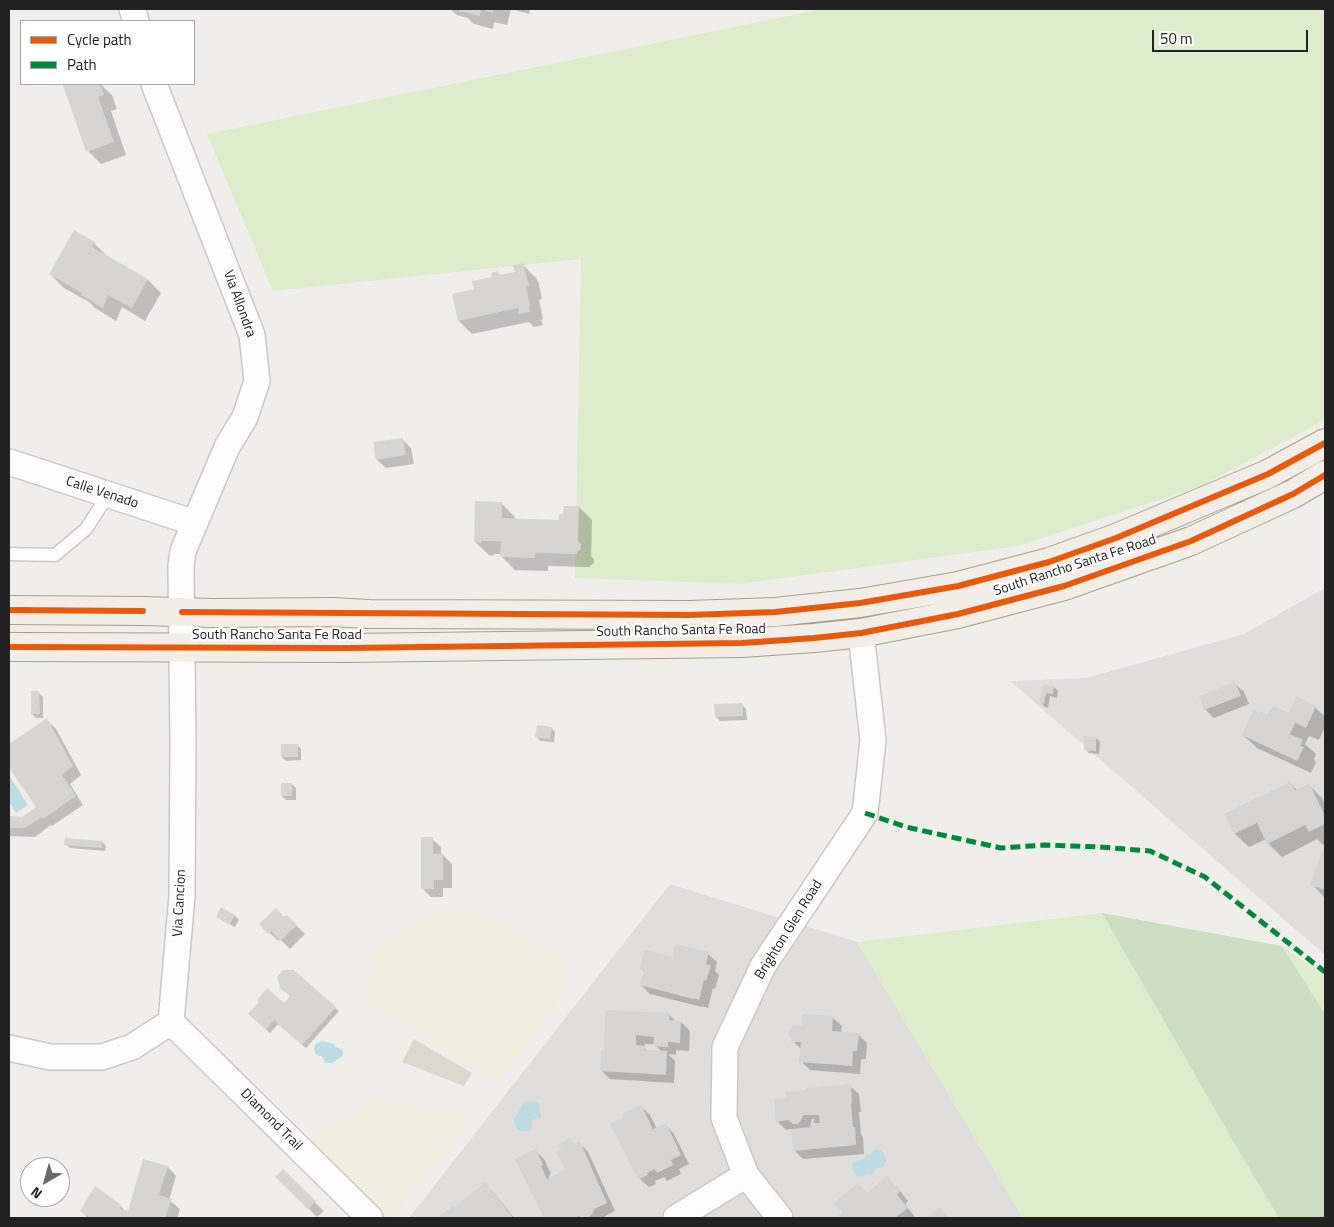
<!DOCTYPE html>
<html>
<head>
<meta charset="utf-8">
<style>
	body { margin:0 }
	#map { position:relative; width:1334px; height:1227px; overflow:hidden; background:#f0eeeb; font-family:"Titillium Web",sans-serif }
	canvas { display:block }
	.frame { position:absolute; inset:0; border:10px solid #222; pointer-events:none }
	.legend { position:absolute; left:20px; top:20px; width:175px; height:65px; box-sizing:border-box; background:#fff; border:1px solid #a7a7a7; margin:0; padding:6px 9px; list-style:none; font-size:15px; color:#222 }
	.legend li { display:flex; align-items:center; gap:10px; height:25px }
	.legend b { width:25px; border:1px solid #a7a7a7 }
	.north { position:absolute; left:20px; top:1157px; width:50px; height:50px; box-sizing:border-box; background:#fff; border:1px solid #a7a7a7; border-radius:50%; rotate:218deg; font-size:14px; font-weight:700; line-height:20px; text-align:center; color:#222 }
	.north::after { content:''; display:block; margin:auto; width:18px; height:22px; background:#6a6968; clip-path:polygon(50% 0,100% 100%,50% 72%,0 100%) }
	.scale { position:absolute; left:1152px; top:30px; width:156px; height:22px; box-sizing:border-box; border:2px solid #222; border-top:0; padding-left:6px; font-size:15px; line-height:18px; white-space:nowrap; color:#222; -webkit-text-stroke:4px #fff; paint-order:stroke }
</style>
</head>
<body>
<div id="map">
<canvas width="1334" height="1227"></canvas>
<div class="frame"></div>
<ul class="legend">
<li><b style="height:6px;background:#e8590c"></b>Cycle path</li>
<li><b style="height:6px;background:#00873e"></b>Path</li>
</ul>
<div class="north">N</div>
<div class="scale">50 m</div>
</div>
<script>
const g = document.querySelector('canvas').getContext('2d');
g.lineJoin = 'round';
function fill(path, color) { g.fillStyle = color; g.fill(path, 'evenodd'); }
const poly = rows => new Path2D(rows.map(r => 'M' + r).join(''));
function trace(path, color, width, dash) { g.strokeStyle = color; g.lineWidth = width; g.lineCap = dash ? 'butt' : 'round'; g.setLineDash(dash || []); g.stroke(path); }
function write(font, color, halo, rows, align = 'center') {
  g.font = font + ' "Titillium Web",sans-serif'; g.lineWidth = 4.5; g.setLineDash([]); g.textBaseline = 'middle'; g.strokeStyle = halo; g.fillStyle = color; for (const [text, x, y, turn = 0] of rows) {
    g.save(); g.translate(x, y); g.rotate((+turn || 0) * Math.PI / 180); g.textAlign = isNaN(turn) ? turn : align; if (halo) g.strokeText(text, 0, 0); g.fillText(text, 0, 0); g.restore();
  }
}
const residential = poly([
	[1325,588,1325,955,1010,681,1086,678,1244,634],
	[670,884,857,942,1023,1218,409,1218]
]);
const construction = poly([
	[414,1039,472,1073,464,1086,402,1062]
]);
const farmland = poly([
	[431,914,487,914,564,959,565,972,563,996,497,1082,360,997,379,968,367,961,379,946],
	[373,1099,471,1116,392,1218,384,1218,309,1142]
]);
const grass = poly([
	[822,9,1325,9,1325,420,1199,487,1018,546,740,584,575,578,581,259,273,291,207,134],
	[1102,913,1233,1141,1279,1218,1023,1218,857,942],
	[1282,946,1325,975,1325,1014]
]);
const forest = poly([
	[1102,913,1282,946,1325,1014,1325,1218,1279,1218,1233,1141]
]);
const water = poly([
	[9,775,28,805,16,813,9,801],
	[322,1041,334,1044,336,1047,341,1049,343,1051,343,1055,340,1058,332,1063,326,1063,321,1056,318,1056,315,1053,314,1047,317,1043],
	[533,1101,539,1104,541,1118,532,1120,532,1126,529,1131,521,1131,515,1127,514,1120,518,1113,520,1108,524,1102],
	[878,1149,884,1153,886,1161,883,1167,877,1168,872,1175,866,1174,862,1177,855,1175,852,1167,854,1161,861,1160,866,1155,871,1154,873,1150]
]);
const shadow = poly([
	[450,9,530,9,529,14,511,9,507,25,494,22,493,29,474,24,468,18,457,15],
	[67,84,100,84,112,95,117,109,111,111,126,155,101,164,88,151],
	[94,243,108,257,148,280,161,293,145,321,122,307,116,321,95,308,89,302,64,288,50,274],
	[523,265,536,278,539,284,542,299,539,300,543,319,541,320,543,325,534,327,529,322,472,334,459,321,475,290,494,278,498,273,501,276,516,273],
	[402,439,411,448,414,464,386,468,377,460],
	[501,503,515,517,515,520,560,521,579,507,592,520,591,556,594,559,594,563,590,566,590,567,548,566,548,571,515,570,502,557,502,554,494,554,494,556,489,555,475,542],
	[1235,684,1244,692,1249,704,1214,718,1205,709],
	[1044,685,1054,687,1058,691,1057,698,1050,696,1048,708,1045,707,1041,703],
	[39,693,43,697,43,718,36,718,32,714],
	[742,705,746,709,747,720,720,721,716,717],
	[1315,707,1325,717,1325,727,1319,740,1309,736,1305,744,1316,754,1314,759,1316,762,1311,773,1257,748,1243,735,1267,716,1289,715],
	[47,720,56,729,81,775,70,784,83,805,52,826,51,825,35,837,9,836,9,818,23,818,38,808,9,766,9,745],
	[551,728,555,732,554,742,540,741,536,736],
	[1096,738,1100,742,1099,754,1089,753,1085,749],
	[297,745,301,749,301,760,286,761,282,757],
	[1290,783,1297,790,1309,785,1322,798,1325,805,1325,844,1323,845,1317,839,1282,857,1268,843,1266,839,1249,847,1235,834,1226,815],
	[292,784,296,788,296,800,286,800,282,796],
	[432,839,441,847,441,855,443,855,452,864,452,888,443,888,443,897,431,897,423,889],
	[102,842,106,846,105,851,70,848,66,844],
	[1322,852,1325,853,1325,898,1312,884],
	[221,909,235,916,239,920,235,927,221,920,218,916],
	[287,916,305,934,290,949,280,939,278,941,261,924,285,919],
	[708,954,717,962,715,971,719,975,715,989,713,988,708,1008,702,1006,702,1007,650,994,641,985,645,972,642,969,673,958],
	[291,996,335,1008,339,1011,306,1048,278,1024,270,1033,254,1018,284,1004],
	[669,1014,676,1022,681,1022,690,1031,689,1051,676,1050,676,1055,668,1054,675,1061,674,1083,610,1079,601,1070,606,1053],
	[645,1044,654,1044,662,1052,648,1052,644,1048],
	[833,1018,842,1026,841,1033,858,1034,867,1043,866,1059,861,1059,860,1074,810,1070,801,1061,802,1050,793,1041,793,1039,790,1036,803,1027],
	[850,1086,859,1094,861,1112,859,1112,861,1135,863,1137,864,1154,803,1159,795,1151,792,1129,786,1130,777,1121,787,1099],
	[812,1119,814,1119,813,1128,810,1128],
	[641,1106,650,1115,657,1129,666,1125,674,1134,689,1164,679,1169,681,1174,667,1181,664,1177,655,1181,656,1184,649,1187,640,1179,625,1118],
	[570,1140,575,1145,579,1143,588,1152,615,1211,602,1218,545,1218,516,1160,536,1151,544,1159,551,1174,549,1175,550,1179,567,1171,563,1150],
	[144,1160,168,1167,176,1176,169,1200,180,1209,177,1218,88,1218,81,1211,121,1206,126,1212,129,1212],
	[283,1171,324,1211,317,1217,277,1177],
	[485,1183,493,1192,514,1218,439,1218,452,1208,454,1209],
	[896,1186,908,1201,905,1204,915,1217,914,1218,839,1218,868,1194]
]);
const building = poly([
	[459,9,494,9,493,13,481,9,480,16,459,11],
	[65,84,100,84,104,95,98,97,114,142,86,152,63,85],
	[74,230,95,242,92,247,148,279,132,308,108,295,103,308,81,295,82,293,49,274],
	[523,263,529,286,526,287,530,306,529,306,530,312,519,314,518,308,458,321,452,294,474,289,472,281,492,277,491,273,498,271,499,275,515,272,513,265],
	[403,438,406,455,376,460,373,442],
	[475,501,502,502,502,518,559,520,559,514,563,514,564,506,579,506,578,541,581,544,581,549,577,552,577,554,535,553,535,558,500,557,501,541,481,541,481,543,474,542],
	[1235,682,1241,696,1204,710,1199,696],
	[1043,684,1054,686,1053,694,1046,693,1044,704,1039,703],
	[31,691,39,691,40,714,31,714],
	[1296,696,1316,706,1306,728,1295,723,1290,734,1303,740,1300,746,1304,747,1297,761,1242,735,1253,710,1259,713,1260,711,1267,715,1270,708,1272,709,1273,706,1289,713],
	[743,703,743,716,715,717,714,704],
	[47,718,73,766,62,775,76,796,43,819,42,817,25,828,9,828,9,816,22,817,36,807,9,768,9,744],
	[537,725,552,727,550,739,535,737],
	[1084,736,1096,737,1096,751,1084,750],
	[281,744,298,744,298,757,281,757],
	[1290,782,1295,790,1309,783,1325,816,1325,824,1309,832,1305,825,1267,844,1257,823,1234,834,1224,814],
	[281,783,292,783,292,796,281,796],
	[421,837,433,837,433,854,443,854,443,880,434,880,434,889,421,889],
	[65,838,102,841,102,848,64,845],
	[1322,851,1325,852,1325,890,1310,885],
	[221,907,235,915,230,924,216,917],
	[276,908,284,917,287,915,297,925,280,941,271,931,268,934,259,924],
	[675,944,709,952,706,964,711,965,706,981,704,980,699,1000,694,998,693,999,640,985,644,970,640,969,645,950,672,957],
	[283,970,294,970,336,1007,302,1045,274,1020,266,1030,248,1014,259,1002,257,1000,267,988,284,1003,290,996,279,987,280,986,277,977],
	[605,1010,670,1013,669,1020,681,1021,680,1043,668,1042,668,1047,653,1046,654,1037,636,1035,636,1045,644,1046,644,1050,667,1051,666,1075,600,1071,601,1051,604,1051],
	[802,1014,833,1016,832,1031,859,1033,857,1051,853,1051,852,1066,799,1062,801,1042,791,1042,792,1037,789,1037,789,1030,792,1030,792,1025,802,1026],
	[851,1084,852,1103,851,1104,853,1127,855,1127,856,1145,793,1151,791,1129,812,1127,812,1123,820,1123,819,1115,803,1115,802,1119,798,1124,793,1124,788,1120,776,1122,774,1099,786,1098,786,1092,805,1090,807,1088],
	[641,1105,653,1129,666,1123,681,1155,671,1160,673,1165,657,1173,655,1169,647,1173,648,1175,639,1179,636,1174,635,1174,610,1124,624,1117,622,1114],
	[570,1138,574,1144,580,1141,607,1203,594,1209,592,1215,586,1218,580,1217,579,1216,574,1218,544,1218,515,1159,536,1149,543,1165,541,1166,547,1179,565,1170,556,1152,561,1150,559,1144],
	[143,1159,168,1166,159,1195,172,1199,165,1218,125,1218,119,1217,118,1218,90,1218,80,1211,95,1186,121,1205,120,1209,128,1211],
	[283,1169,316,1201,308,1209,275,1177],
	[887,1176,900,1191,897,1195,908,1208,895,1218,837,1218,843,1213,834,1203,858,1183,867,1193],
	[485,1182,513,1218,437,1218,453,1206,454,1208],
	[940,1207,949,1218,926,1218]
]);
const service = poly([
	[9,554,55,555,86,529,108,495]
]);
const minor = poly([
	[132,9,136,21],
	[9,462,195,523],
	[171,1022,370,1218],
	[9,1048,50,1057,102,1057,132,1047,171,1022,182,896,183,742,181,566,183,551,227,447,245,417,257,381,252,335,154,84],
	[676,1218,746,1175],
	[780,1218,746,1175,724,1118,725,1047,763,966,865,813,873,740,861,633]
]);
const primary = poly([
	[9,610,143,611,213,613,331,612,369,614,689,615,775,612,860,603,958,586,1049,562,1116,538,1268,474,1325,443],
	[9,647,346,648,742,643,814,638,861,633,958,614,1064,586,1191,541,1293,494,1325,475]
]);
const quiet = poly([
	[865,813,906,827,1001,848,1045,845,1100,847,1150,851,1205,877,1325,972]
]);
const cycleway = poly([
	[9,610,143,611],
	[182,612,689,615,775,612,860,603,958,586,1049,562,1116,538,1268,474,1325,443],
	[9,647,346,648,742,643,814,638,861,633,958,614,1064,586,1191,541,1293,494,1325,475]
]);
const streetNames = [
	["Via Allondra",239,304,70],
	["Calle Venado",102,493,18],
	["South Rancho Santa Fe Road",1075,566,-18],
	["South Rancho Santa Fe Road",681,631,-1],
	["South Rancho Santa Fe Road",277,636],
	["Via Cancion",180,903,-87],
	["Brighton Glen Road",789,930,-58],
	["Diamond Trail",271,1120,45]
];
fill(residential, '#dfdedc');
fill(construction, '#d9d9cd');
fill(farmland, '#efefdf');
fill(grass, '#ddeccb');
fill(forest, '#cbdec1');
fill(water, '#bfdbe3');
fill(shadow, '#0003');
fill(building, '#d7d4d2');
trace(service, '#c9c8c7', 15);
trace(minor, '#c9c8c7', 28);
trace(primary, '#a79c86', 30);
trace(service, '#fdfcfc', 12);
trace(minor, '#fdfcfc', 25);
trace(primary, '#f3ede7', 28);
trace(quiet, '#00873e', 5, [10, 5]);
trace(cycleway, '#e8590c', 6);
write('14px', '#222', '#fff', streetNames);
</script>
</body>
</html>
